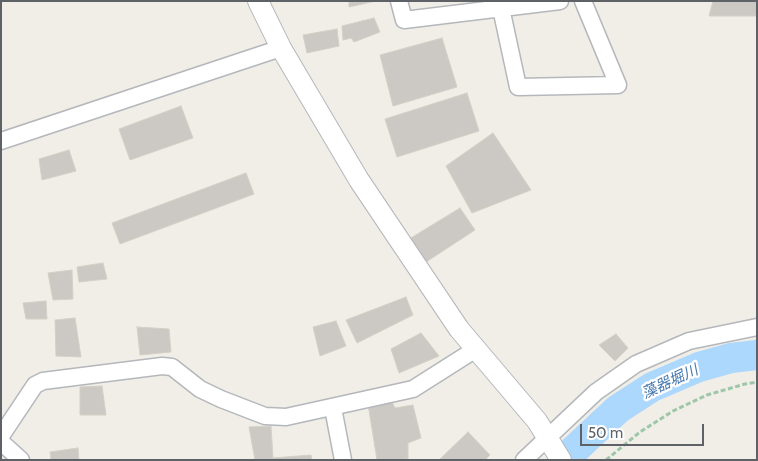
<!DOCTYPE html>
<html>
<head>
<meta charset="utf-8">
<style>
	body { margin:0 }
	#map { position:relative; width:758px; height:461px; overflow:hidden; background:#f0eee7; font-family:Cabin,sans-serif }
	canvas { display:block }
	.frame { position:absolute; inset:0; border:2px solid #5e6266; pointer-events:none }
	.scale { position:absolute; left:580px; top:424px; width:124px; height:22px; box-sizing:border-box; border:2px solid #5e6266; border-top:0; padding-left:6px; font-size:15px; line-height:18px; white-space:nowrap; color:#5e6266; -webkit-text-stroke:4px #fff; paint-order:stroke }
</style>
</head>
<body>
<div id="map">
<canvas width="758" height="461"></canvas>
<div class="frame"></div>
<div class="scale">50 m</div>
</div>
<script>
const g = document.querySelector('canvas').getContext('2d');
g.lineJoin = 'round';
const poly = rows => new Path2D(rows.map(r => 'M' + r).join(''));
function trace(path, color, width, dash) { g.strokeStyle = color; g.lineWidth = width; g.lineCap = dash ? 'butt' : 'round'; g.setLineDash(dash || []); g.stroke(path); }
function fill(path, color) { g.fillStyle = color; g.fill(path, 'evenodd'); }
function write(font, color, halo, rows, align = 'center') {
  g.font = font + ' Cabin,"Noto Sans JP",sans-serif'; g.lineWidth = 4.5; g.setLineDash([]); g.textBaseline = 'middle'; g.strokeStyle = halo; g.fillStyle = color; for (const [text, x, y, turn = 0] of rows) {
    g.save(); g.translate(x, y); g.rotate((+turn || 0) * Math.PI / 180); g.textAlign = isNaN(turn) ? turn : align; if (halo) g.strokeText(text, 0, 0); g.fillText(text, 0, 0); g.restore();
  }
}
const river = poly([
	[573,451,618,409,652,387,699,367,731,358,757,355]
]);
const building = poly([
	[349,1,376,1,349,7,349,1],
	[713,1,757,1,757,16,709,16,713,1],
	[374,18,380,32,354,42,351,38,343,40,342,26,374,18],
	[337,29,339,46,307,53,303,35,337,29],
	[442,38,457,87,393,106,380,55,442,38],
	[467,93,479,131,397,157,385,119,467,93],
	[181,106,193,138,130,160,119,129,181,106],
	[493,133,531,190,472,213,446,166,493,133],
	[69,150,76,171,42,180,39,159,69,150],
	[246,173,254,194,120,244,112,223,246,173],
	[460,208,475,230,423,264,406,241,460,208],
	[103,263,107,279,79,282,77,267,103,263],
	[72,270,73,299,53,300,48,273,72,270],
	[406,297,413,315,357,343,346,320,406,297],
	[46,301,47,319,26,319,23,303,46,301],
	[75,318,81,357,56,356,55,320,75,318],
	[336,321,346,346,320,356,313,327,336,321],
	[137,327,169,329,171,352,140,355,137,327],
	[421,333,439,356,399,373,391,349,421,333],
	[616,334,628,348,615,361,599,345,616,334],
	[102,386,106,415,80,415,80,387,102,386],
	[391,400,395,408,413,405,421,438,408,443,408,459,377,460,368,404,391,400],
	[271,426,273,458,311,455,312,460,255,460,249,427,271,426],
	[468,432,490,455,485,460,439,460,468,432],
	[78,448,79,460,51,460,50,452,78,448]
]);
const path = poly([
	[606,460,640,432,673,411,707,395,745,384,757,382]
]);
const minor = poly([
	[399,1,404,20,560,1],
	[501,8,518,87,618,85,583,1],
	[1,141,281,48],
	[333,408,343,460],
	[1,436,35,385,43,381,162,366,172,367,200,389,221,399,265,416,286,417,413,389,476,349],
	[1,442,21,460],
	[524,460,596,392,636,364,689,341,757,327]
]);
const tertiary = poly([
	[258,1,281,48,359,180,459,329,537,421,561,460]
]);
const waterNames = [
	["藻器堀川",670,382,-25]
];
trace(river, '#abd8fc', 30);
fill(building, '#ccc9c4');
trace(building, '#d4d0c5', 1);
trace(minor, '#b4b7bb', 19);
trace(tertiary, '#b4b7bb', 22);
trace(path, '#9ec7aa', 3, [5, 2.5]);
trace(minor, '#fff', 16);
trace(tertiary, '#fff', 20);
write('italic 15px', '#4779ae', '#fff', waterNames);
</script>
</body>
</html>
